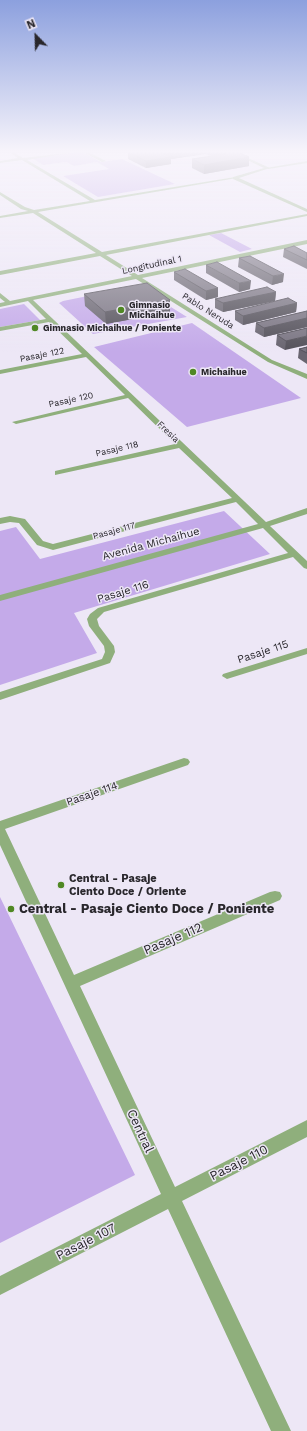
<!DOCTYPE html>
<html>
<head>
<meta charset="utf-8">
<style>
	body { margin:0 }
	#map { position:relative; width:307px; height:1431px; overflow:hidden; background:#ede7f6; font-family:"Work Sans",sans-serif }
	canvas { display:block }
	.north { position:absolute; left:16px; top:16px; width:40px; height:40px; -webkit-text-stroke:3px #ede7f6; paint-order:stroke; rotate:337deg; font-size:11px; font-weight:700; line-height:16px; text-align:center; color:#29272c }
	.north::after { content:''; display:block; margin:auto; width:14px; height:18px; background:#29272c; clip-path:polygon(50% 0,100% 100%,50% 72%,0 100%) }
</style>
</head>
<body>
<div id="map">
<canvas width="307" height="1431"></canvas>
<div class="north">N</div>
</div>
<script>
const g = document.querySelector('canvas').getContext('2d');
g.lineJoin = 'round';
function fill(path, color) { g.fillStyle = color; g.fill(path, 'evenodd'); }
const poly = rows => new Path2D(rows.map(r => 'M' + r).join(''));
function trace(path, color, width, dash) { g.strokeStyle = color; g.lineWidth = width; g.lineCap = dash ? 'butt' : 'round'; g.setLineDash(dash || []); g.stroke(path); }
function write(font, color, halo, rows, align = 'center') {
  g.font = font + ' "Work Sans",sans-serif'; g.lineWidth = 3; g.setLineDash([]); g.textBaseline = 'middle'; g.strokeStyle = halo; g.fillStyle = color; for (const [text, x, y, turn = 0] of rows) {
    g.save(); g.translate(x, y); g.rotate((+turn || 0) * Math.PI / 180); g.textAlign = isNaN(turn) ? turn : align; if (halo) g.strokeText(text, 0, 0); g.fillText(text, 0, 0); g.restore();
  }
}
const green = poly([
	[77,152,82,152,101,162,122,159,175,184,98,197,63,176,109,169,97,162,74,166,66,162,43,165,32,158],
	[221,233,252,249,240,252,209,235],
	[137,286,187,317,93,334,59,303,63,301],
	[24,304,40,320,0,327,0,309],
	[192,323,301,398,187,427,94,347],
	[224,511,270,554,74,613,97,653,0,685,0,531,16,527,40,559],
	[0,897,135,1175,0,1243]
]);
const minor = poly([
	[9,152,13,152,23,158,75,152,27,160,95,200,235,177,237,178,38,212,102,252,307,214,307,216,106,255,138,275,307,240,307,244,142,278,272,360,307,374,307,379,268,362,136,279,33,300,266,522,307,508,307,514,270,526,307,561,307,569,304,568,293,557,104,612,97,619,99,626,114,646,115,652,110,663,0,700,0,692,102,659,105,652,104,646,89,626,87,619,90,614,98,608,288,553,263,528,0,601,0,595,258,524,236,502,53,550,37,545,19,523,10,522,0,524,0,518,10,516,25,519,43,541,53,544,232,498,179,448,55,475,55,471,175,444,128,398,16,424,12,422,125,395,86,357,0,374,0,370,82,354,49,322,0,331,0,327,46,319,28,301,0,307,0,303,5,302,0,298,0,293,10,301,132,276,100,256,0,275,0,271,96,253,33,213,0,218,0,216,28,211,21,209,0,195,0,192,25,207,34,210,90,201,22,160,0,163,0,161,18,158,9,152],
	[83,152,88,152,106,161,102,162,83,152],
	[307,161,307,163,268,169,266,168,307,161],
	[307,648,307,654,227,679,222,676,223,674,307,648],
	[184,758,188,759,190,762,188,765,5,829,74,975,270,892,275,891,280,892,282,896,280,900,80,986,175,1187,307,1120,307,1137,182,1201,291,1431,271,1431,168,1209,0,1295,0,1276,161,1194,0,845,0,821,184,758]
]);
const tertiary = poly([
	[230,152,235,152,270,168,239,178,307,209,307,212,233,179,233,177,264,168,230,152]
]);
const wall = poly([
	[128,152,238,152,249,157,249,166,204,174,192,168,192,159,211,156,205,154,171,159,171,164,146,168,128,159],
	[284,249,307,253,307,269,283,257],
	[250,256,283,282,272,285,238,267,239,258],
	[206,265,250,289,239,292,206,273],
	[174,272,218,288,218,297,206,300,174,280],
	[276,292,275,301,223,312,215,308,215,299],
	[84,294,170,312,106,324,85,306],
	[297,303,296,312,243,325,235,320,235,311],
	[307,311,307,327,264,337,255,332,256,323],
	[307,328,285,350,276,345,277,335],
	[307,347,307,364,298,358,299,349]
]);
const shadedWall = poly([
	[166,152,205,152,205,154,171,159,171,164,146,168,146,161,166,158],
	[249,157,249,166,204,174,204,165],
	[284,274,283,282,272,285,273,276],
	[251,281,250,289,239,292,239,283],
	[218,288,218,297,206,300,206,291],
	[276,292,275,301,223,312,223,303],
	[170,300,170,312,106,324,105,312],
	[297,303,296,312,243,325,243,316],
	[307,318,307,327,264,337,264,328],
	[307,336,307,345,285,350,286,341]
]);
const building = poly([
	[128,152,160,152,171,157,146,161,128,152],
	[221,152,238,152,249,157,204,165,192,159,226,154,221,152],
	[294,246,307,253,307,260,284,249,294,246],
	[250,256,284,274,273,276,239,258,250,256],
	[217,262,251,281,239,283,206,265,217,262],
	[185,269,218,288,206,291,174,272,185,269],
	[147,283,170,300,105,312,84,294,147,283],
	[267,287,276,292,223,303,215,299,267,287],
	[288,298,297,303,243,316,235,311,288,298],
	[307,311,307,318,264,328,256,323,307,311],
	[307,328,307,336,286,341,277,335,307,328],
	[307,347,307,353,299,349,307,347]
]);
const markers = [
	[121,310,4,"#508824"],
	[35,328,4,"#508824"],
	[193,372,4,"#508824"],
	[61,885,4,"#508824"],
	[11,909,4,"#508824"]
];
const farStreetnames = [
	["Longitudinal 1",152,265,-12],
	["Pablo Neruda",208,311,32],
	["Pasaje 122",42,355,-11],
	["Pasaje 120",71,400,-12],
	["Fresia",168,432,44],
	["Pasaje 118",117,449,-13],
	["Pasaje 117",114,531,-15]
];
const farPoinames = [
	["Gimnasio",129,305],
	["Michaihue",129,315],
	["Gimnasio Michaihue / Poniente",43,328],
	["Michaihue",201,372]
];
const streetNames = [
	["Avenida Michaihue",151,544,-15],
	["Pasaje 116",123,592,-17],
	["Pasaje 115",263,652,-18],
	["Pasaje 114",92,794,-19]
];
const poiNames = [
	["Central - Pasaje",69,879],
	["Ciento Doce / Oriente",69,892]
];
const nearPoinames = [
	["Central - Pasaje Ciento Doce / Poniente",19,909]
];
const nearStreetnames = [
	["Pasaje 112",173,939,-23],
	["Central",140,1131,65],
	["Pasaje 110",239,1163,-27],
	["Pasaje 107",86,1242,-27]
];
fill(green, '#c4aae9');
fill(minor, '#8faf7c');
fill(tertiary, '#8faf7c');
fill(wall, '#696570');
fill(shadedWall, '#55525b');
fill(building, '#7a7582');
trace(building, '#55525b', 1);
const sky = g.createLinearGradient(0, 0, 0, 352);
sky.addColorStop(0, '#8ca0de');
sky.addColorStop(0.43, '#f7f4fb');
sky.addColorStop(1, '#f7f4fb00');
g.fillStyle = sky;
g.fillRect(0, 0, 307, 352);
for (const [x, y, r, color] of markers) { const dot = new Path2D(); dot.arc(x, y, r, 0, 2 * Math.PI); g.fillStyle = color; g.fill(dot); trace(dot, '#ede7f6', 1.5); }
write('9px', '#29272c', '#ede7f6', farStreetnames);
write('bold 9px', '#29272c', '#ede7f6', farPoinames, 'left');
write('11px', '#29272c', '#ede7f6', streetNames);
write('bold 11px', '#29272c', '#ede7f6', poiNames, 'left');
write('bold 13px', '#29272c', '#ede7f6', nearPoinames, 'left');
write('13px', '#29272c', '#ede7f6', nearStreetnames);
</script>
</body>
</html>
